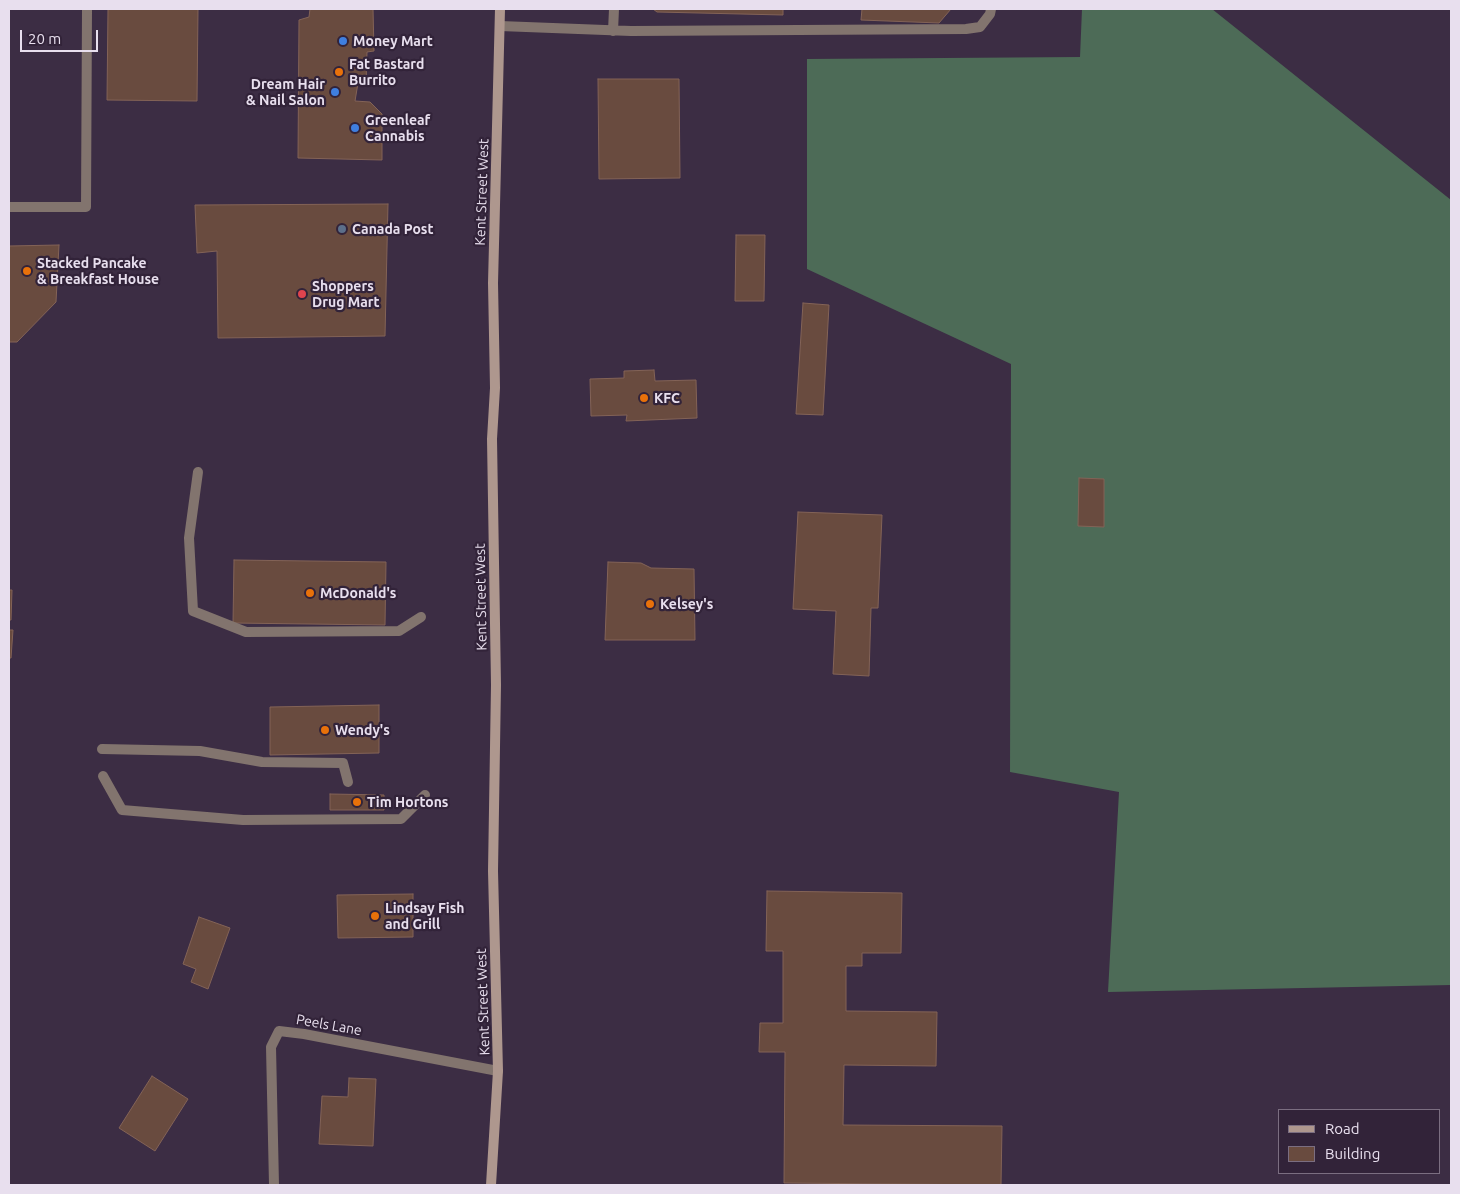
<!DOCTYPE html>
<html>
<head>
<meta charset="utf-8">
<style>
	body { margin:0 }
	#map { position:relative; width:1460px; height:1194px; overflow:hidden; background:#3c2d44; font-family:Ubuntu,sans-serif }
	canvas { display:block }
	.frame { position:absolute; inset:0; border:10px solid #e8dfee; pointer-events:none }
	.legend { position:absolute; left:1278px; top:1109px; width:162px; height:65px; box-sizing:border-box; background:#322339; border:1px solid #7b6e81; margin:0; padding:6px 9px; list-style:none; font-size:15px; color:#e8dfee }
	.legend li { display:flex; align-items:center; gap:10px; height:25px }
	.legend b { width:25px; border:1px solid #7b6e81 }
	.scale { position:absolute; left:20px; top:30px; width:78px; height:22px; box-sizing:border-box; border:2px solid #e8dfee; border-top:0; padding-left:6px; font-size:15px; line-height:18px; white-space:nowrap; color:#e8dfee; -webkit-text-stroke:4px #322339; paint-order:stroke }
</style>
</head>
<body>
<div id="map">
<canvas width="1460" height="1194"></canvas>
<div class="frame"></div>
<ul class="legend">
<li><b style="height:6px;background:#ae978e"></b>Road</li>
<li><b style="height:14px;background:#694b3f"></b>Building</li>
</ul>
<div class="scale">20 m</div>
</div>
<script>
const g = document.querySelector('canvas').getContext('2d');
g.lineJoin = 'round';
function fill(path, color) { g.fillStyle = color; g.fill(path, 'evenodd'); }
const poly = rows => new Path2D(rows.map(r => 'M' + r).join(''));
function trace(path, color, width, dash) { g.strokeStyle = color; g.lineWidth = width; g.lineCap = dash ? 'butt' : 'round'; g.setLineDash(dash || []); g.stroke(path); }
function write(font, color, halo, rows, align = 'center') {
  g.font = font + ' Ubuntu,sans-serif'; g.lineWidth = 4.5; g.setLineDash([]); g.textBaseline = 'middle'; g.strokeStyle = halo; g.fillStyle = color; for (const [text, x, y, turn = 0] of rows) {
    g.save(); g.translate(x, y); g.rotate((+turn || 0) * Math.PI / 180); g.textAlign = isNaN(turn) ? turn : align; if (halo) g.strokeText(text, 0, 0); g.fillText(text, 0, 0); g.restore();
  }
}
const forest = poly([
	[1082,9,1212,9,1451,200,1451,985,1108,992,1119,792,1010,772,1011,364,807,269,807,59,1080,57]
]);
const building = poly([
	[108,9,198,9,197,101,107,100,108,9],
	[310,9,373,9,374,51,367,52,366,83,358,83,355,101,370,102,382,114,382,160,298,158,299,20,309,17,310,9],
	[653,9,783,9,783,15,657,12,653,9],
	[862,9,951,9,939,23,861,20,862,9],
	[598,79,679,79,680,178,599,179,598,79],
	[388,204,385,336,218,338,217,251,197,253,195,205,388,204],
	[736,235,765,235,764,301,735,301,736,235],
	[59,245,56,302,17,342,9,342,9,246,59,245],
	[803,303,829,305,823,415,796,414,803,303],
	[654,370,655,381,696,380,697,418,626,421,627,415,591,416,590,379,624,378,624,371,654,370],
	[1079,478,1104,479,1104,527,1078,526,1079,478],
	[798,512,882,515,878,608,871,608,869,676,833,674,836,611,793,609,798,512],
	[234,560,386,562,385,625,233,623,234,560],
	[608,562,641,563,651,568,694,569,695,640,605,640,608,562],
	[9,590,12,590,11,620,9,620,9,590],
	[9,630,13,630,11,658,9,658,9,630],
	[379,705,379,753,270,755,270,707,379,705],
	[330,794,384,795,384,810,330,810,330,794],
	[767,891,902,893,901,953,862,953,862,966,846,966,846,1011,937,1012,936,1066,844,1065,843,1125,1002,1126,1001,1185,784,1183,785,1052,759,1052,760,1023,783,1023,783,951,766,951,767,891],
	[413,894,413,937,338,938,337,895,413,894],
	[199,917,230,928,208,989,191,982,196,969,183,964,199,917],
	[152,1076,188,1099,155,1151,119,1128,152,1076],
	[349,1078,376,1079,373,1146,319,1144,322,1096,348,1097,349,1078]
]);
const lane = poly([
	[500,26,631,31,966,29,980,27,990,14,991,9],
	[613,31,614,9],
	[9,207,86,207,87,9],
	[198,472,189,538,193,611,246,632,399,631,421,617],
	[102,749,200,751,262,762,343,763,348,782],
	[103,776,122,810,243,820,401,819,425,795]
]);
const street = poly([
	[274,1185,271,1047,279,1031,304,1034,498,1071]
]);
const secondary = poly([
	[491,1185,498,1071,493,871,496,685,492,439,495,388,493,283,500,9]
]);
const markers = [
	[343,41,5,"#3f7fe0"],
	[339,72,5,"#e8710a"],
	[335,92,5,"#3f7fe0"],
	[355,128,5,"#3f7fe0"],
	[342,229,5,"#5c6f8a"],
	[27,271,5,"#e8710a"],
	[302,294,5,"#e0444e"],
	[644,398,5,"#e8710a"],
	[310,593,5,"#e8710a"],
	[650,604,5,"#e8710a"],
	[325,730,5,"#e8710a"],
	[357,802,5,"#e8710a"],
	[375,916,5,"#e8710a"]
];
const poiNames = [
	["Money Mart",353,41],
	["Fat Bastard",349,64],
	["Burrito",349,80],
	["Dream Hair",325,84,"right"],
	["& Nail Salon",325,100,"right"],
	["Greenleaf",365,120],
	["Cannabis",365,136],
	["Canada Post",352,229],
	["Stacked Pancake",37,263],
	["& Breakfast House",37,279],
	["Shoppers",312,286],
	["Drug Mart",312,302],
	["KFC",654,398],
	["McDonald's",320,593],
	["Kelsey's",660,604],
	["Wendy's",335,730],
	["Tim Hortons",367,802],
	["Lindsay Fish",385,908],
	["and Grill",385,924]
];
const streetNames = [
	["Kent Street West",482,192,-88],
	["Kent Street West",481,597,-91],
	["Kent Street West",483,1002,-92],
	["Peels Lane",329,1025,10]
];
fill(forest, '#4d6b57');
fill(building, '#694b3f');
trace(building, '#836357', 1);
trace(lane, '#82746e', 10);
trace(street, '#82746e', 10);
trace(secondary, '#ae978e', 10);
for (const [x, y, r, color] of markers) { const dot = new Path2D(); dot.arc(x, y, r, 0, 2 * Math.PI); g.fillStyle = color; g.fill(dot); trace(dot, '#322339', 2); }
write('bold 14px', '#e8dfee', '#322339', poiNames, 'left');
write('14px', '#e8dfee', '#322339', streetNames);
</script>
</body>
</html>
